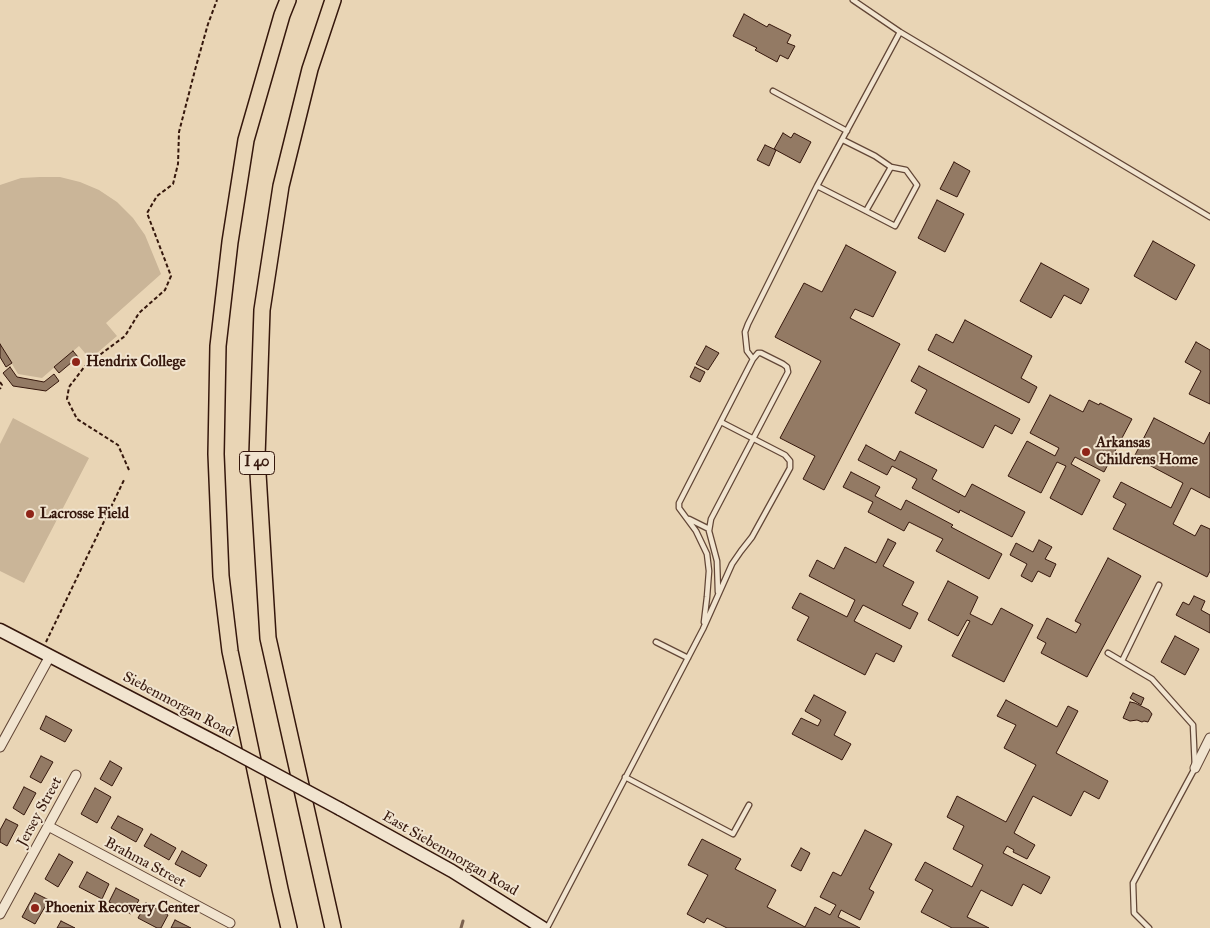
<!DOCTYPE html>
<html>
<head>
<meta charset="utf-8">
<style>
	body { margin:0 }
	canvas { display:block; background:#e9d5b5 }
</style>
</head>
<body>
<canvas width="1210" height="928"></canvas>
<script>
const g = document.querySelector('canvas').getContext('2d');
g.lineJoin = 'round';
function fill(path, color) { g.fillStyle = color; g.fill(path, 'evenodd'); }
const poly = rows => new Path2D(rows.map(r => 'M' + r).join(''));
function trace(path, color, width, dash) { g.strokeStyle = color; g.lineWidth = width; g.lineCap = dash ? 'butt' : 'round'; g.setLineDash(dash || []); g.stroke(path); }
function write(font, color, halo, rows, align = 'center') {
  g.font = font + ' "IM FELL Great Primer",serif'; g.lineWidth = 4; g.setLineDash([]); g.textBaseline = 'middle'; g.strokeStyle = halo; g.fillStyle = color; for (const [text, x, y, turn = 0] of rows) {
    g.save(); g.translate(x, y); g.rotate((+turn || 0) * Math.PI / 180); g.textAlign = isNaN(turn) ? turn : align; if (halo) g.strokeText(text, 0, 0); g.fillText(text, 0, 0); g.restore();
  }
}
const green = poly([
	[40,177,60,177,80,182,99,190,117,202,133,218,145,235,161,274,106,323,117,336,90,359,79,346,42,378,18,374,0,344,0,185,21,178],
	[13,418,89,458,24,583,0,571,0,444]
]);
const stream = poly([
	[461,928,463,921]
]);
const building = poly([
	[744,14,767,27,769,24,791,35,787,43,795,46,788,59,780,55,777,62,755,50,757,48,733,36,744,14],
	[783,133,791,138,794,133,811,142,800,163,774,149,783,133],
	[765,145,776,150,769,166,757,160,765,145],
	[954,162,970,171,957,197,940,189,954,162],
	[937,200,964,214,945,252,918,238,937,200],
	[1153,241,1195,265,1176,300,1134,276,1153,241],
	[846,245,896,272,873,317,855,309,850,318,900,344,824,490,803,479,815,456,780,438,821,361,775,337,804,283,822,292,846,245],
	[1041,263,1089,289,1081,304,1064,295,1051,318,1020,301,1041,263],
	[965,320,1032,356,1021,378,1037,387,1029,403,928,350,936,334,953,343,965,320],
	[1196,342,1210,350,1210,404,1189,394,1201,371,1185,362,1196,342],
	[0,344,12,363,6,367,0,357,0,344],
	[706,346,719,353,708,370,696,364,706,346],
	[73,351,78,357,59,373,54,367,73,351],
	[919,366,1020,419,1012,434,995,425,983,448,915,413,927,390,911,381,919,366],
	[10,367,17,377,44,382,54,374,59,381,46,391,13,386,3,373,10,367],
	[695,367,705,372,700,382,690,377,695,367],
	[1050,395,1083,412,1089,400,1099,405,1100,403,1132,419,1104,472,1075,457,1071,464,1100,480,1082,515,1050,498,1066,466,1057,462,1041,493,1008,476,1027,441,1055,456,1059,448,1030,433,1050,395],
	[1154,418,1204,444,1210,432,1210,498,1191,488,1173,524,1195,536,1201,525,1210,529,1210,571,1207,577,1113,529,1126,504,1113,497,1121,482,1171,508,1183,483,1134,457,1154,418],
	[866,445,895,461,900,451,937,470,932,479,965,497,972,484,1025,512,1012,537,960,510,959,513,912,488,917,479,892,466,887,475,858,460,866,445],
	[851,472,880,487,875,496,901,510,906,500,953,525,951,527,1002,554,989,579,936,551,943,539,909,522,904,531,868,512,873,502,843,487,851,472],
	[888,539,896,543,883,566,914,582,902,605,918,613,910,629,863,605,854,621,902,646,894,662,876,653,865,675,797,640,809,617,792,608,800,593,847,617,855,600,809,576,817,560,834,569,845,547,876,563,888,539],
	[1039,540,1052,547,1045,559,1056,564,1050,577,1038,571,1032,582,1021,576,1027,564,1010,555,1016,543,1033,552,1039,540],
	[1108,558,1141,576,1087,677,1041,653,1046,643,1037,638,1047,618,1076,633,1081,624,1075,621,1108,558],
	[948,581,978,597,970,614,992,625,1001,608,1033,625,1004,682,952,656,970,621,967,620,958,636,928,620,948,581],
	[1194,596,1205,601,1201,610,1210,615,1210,633,1176,615,1183,602,1189,605,1194,596],
	[1175,636,1199,649,1185,675,1161,662,1175,636],
	[1133,693,1144,698,1141,705,1130,698,1133,693],
	[814,695,846,712,834,735,851,744,842,760,792,734,801,718,818,726,821,720,805,711,814,695],
	[1006,700,1057,727,1068,706,1078,711,1056,753,1108,781,1099,799,1084,791,1071,816,1033,796,1014,833,1035,845,1027,859,1013,852,1014,850,1007,846,1003,853,1050,877,1041,894,1023,884,1012,906,981,890,967,917,989,928,952,928,921,912,933,890,915,880,925,862,972,887,983,865,953,849,964,826,947,817,957,796,1006,822,1036,765,1004,748,1016,725,997,716,1006,700],
	[1130,702,1135,703,1149,710,1152,714,1148,722,1144,721,1142,722,1137,720,1130,721,1123,718,1130,702],
	[46,716,72,730,65,742,40,729,46,716],
	[41,756,53,762,41,783,30,777,41,756],
	[110,761,122,768,112,786,100,779,110,761],
	[24,787,36,793,24,815,13,808,24,787],
	[95,788,111,797,97,823,81,814,95,788],
	[118,816,143,829,136,842,111,828,118,816],
	[6,819,18,825,7,846,0,842,0,830,6,819],
	[865,830,892,844,869,889,874,892,860,920,841,910,838,917,860,928,727,928,707,918,704,923,687,914,708,875,688,865,702,839,741,859,735,869,776,890,767,907,805,927,815,907,830,915,836,905,820,897,833,872,841,876,865,830],
	[151,834,176,848,169,860,144,846,151,834],
	[801,848,810,853,801,871,791,866,801,848],
	[182,851,207,865,200,877,175,864,182,851],
	[59,854,73,862,58,887,45,879,59,854],
	[87,872,109,884,102,899,79,887,87,872],
	[116,888,139,900,131,914,109,902,116,888],
	[35,893,49,900,35,924,22,917,35,893],
	[146,903,168,915,161,928,157,928,138,918,146,903],
	[175,920,191,928,171,928,175,920],
	[61,921,75,928,57,928,61,921]
]);
const path = poly([
	[0,382,2,385,0,389],
	[129,470,118,445,77,419,67,399,69,387,85,366,125,336,139,313,165,290,171,276,147,213,157,196,173,184,178,164,179,132,195,70,208,24,217,0],
	[46,642,124,480]
]);
const lane = poly([
	[853,0,900,32,1210,217],
	[773,91,847,131],
	[843,140,875,156,891,167],
	[817,186,866,211,895,226,917,185,906,170,891,167,866,211],
	[753,359,747,351,745,332,748,324,817,186,900,32],
	[689,519,709,529],
	[704,622,707,597,709,571,707,554,696,531,679,508,679,503,753,359,758,353,761,353,783,364,787,367,788,372,711,519,709,531,717,561,718,592],
	[656,642,688,658],
	[1108,653,1152,679,1193,725,1195,768,1133,883,1134,913,1149,928],
	[1122,661,1159,585],
	[625,777,733,834,749,805],
	[547,928,703,629,732,564,741,551,752,537,790,468,790,461,785,455,721,422]
]);
const street = poly([
	[0,747,50,656],
	[1195,768,1210,738],
	[48,826,230,923],
	[0,914,76,775]
]);
const secondary = poly([
	[0,630,219,744],
	[340,809,452,871,543,928]
]);
const highway = poly([
	[288,0,282,15,246,140,230,242,218,346,216,454,221,576,230,651,280,889,289,928],
	[333,928,268,638,257,457,262,310,281,186,310,69,333,0]
]);
const secondaryBridge = poly([
	[219,744,340,809]
]);
const markers = [
	[76,362,5,"#8f2418"],
	[1086,452,5,"#8f2418"],
	[30,514,5,"#8f2418"],
	[35,908,5,"#8f2418"]
];
const shields = [
	[257,463,35]
];
const shieldNames = [
	["I 40",257,463]
];
const poiNames = [
	["Hendrix College",86,362],
	["Arkansas",1096,443],
	["Childrens Home",1096,460],
	["Lacrosse Field",40,514],
	["Phoenix Recovery Center",45,908]
];
const streetNames = [
	["Siebenmorgan Road",178,705,28],
	["Jersey Street",40,812,-61],
	["East Siebenmorgan Road",450,854,30],
	["Brahma Street",145,863,28]
];
fill(green, '#cab598');
trace(stream, '#7c624f', 3);
fill(building, '#937a64');
trace(building, '#35170c', 1);
trace(lane, '#624636', 7);
trace(street, '#624636', 11);
trace(secondary, '#35170c', 15);
trace(highway, '#35170c', 18);
trace(path, '#35170c', 2, [4, 2.5]);
trace(lane, '#f1e4cf', 4.5);
trace(street, '#f1e4cf', 9);
trace(secondary, '#f1e4cf', 12);
trace(highway, '#e9d5b5', 15);
trace(secondaryBridge, '#35170c', 15, []);
trace(secondaryBridge, '#f1e4cf', 12);
for (const [x, y, r, color] of markers) { const dot = new Path2D(); dot.arc(x, y, r, 0, 2 * Math.PI); g.fillStyle = color; g.fill(dot); trace(dot, '#f1e4cf', 2); }
for (const [x, y, w] of shields) { const box = new Path2D(); box.roundRect(x - w / 2, y - 11.5, w, 23, 4); g.fillStyle = '#f1e4cf'; g.fill(box); trace(box, '#35170c', 1); }
write('bold 14px', '#35170c', null, shieldNames);
write('bold 15px', '#35170c', '#f1e4cf', poiNames, 'left');
write('15px', '#35170c', '#f1e4cf', streetNames);
</script>
</body>
</html>
